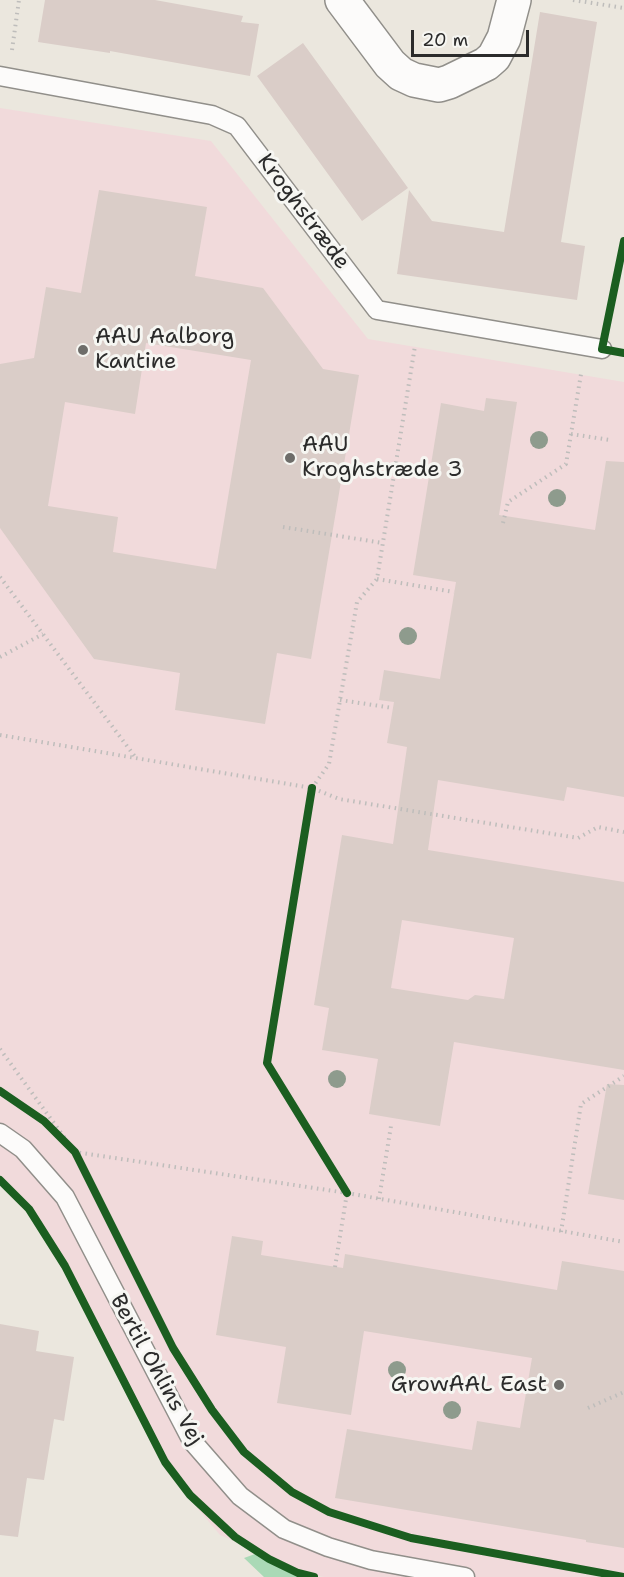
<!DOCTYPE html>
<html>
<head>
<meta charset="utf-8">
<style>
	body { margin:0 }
	#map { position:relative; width:624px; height:1577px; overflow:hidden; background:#ebe7de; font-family:"Shantell Sans",sans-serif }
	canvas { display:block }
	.scale { position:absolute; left:411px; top:30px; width:118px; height:27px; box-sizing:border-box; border:3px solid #2b2b2b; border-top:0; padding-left:8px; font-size:18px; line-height:21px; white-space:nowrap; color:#2b2b2b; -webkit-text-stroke:4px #f6f6f2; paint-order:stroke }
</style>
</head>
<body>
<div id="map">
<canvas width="624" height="1577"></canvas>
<div class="scale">20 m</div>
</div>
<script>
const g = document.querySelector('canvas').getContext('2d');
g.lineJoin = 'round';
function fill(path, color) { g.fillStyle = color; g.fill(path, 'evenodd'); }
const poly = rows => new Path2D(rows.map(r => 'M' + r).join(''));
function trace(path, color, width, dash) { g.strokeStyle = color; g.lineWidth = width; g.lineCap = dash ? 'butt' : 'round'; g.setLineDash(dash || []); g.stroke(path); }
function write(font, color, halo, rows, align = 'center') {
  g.font = font + ' "Shantell Sans",sans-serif'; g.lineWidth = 6; g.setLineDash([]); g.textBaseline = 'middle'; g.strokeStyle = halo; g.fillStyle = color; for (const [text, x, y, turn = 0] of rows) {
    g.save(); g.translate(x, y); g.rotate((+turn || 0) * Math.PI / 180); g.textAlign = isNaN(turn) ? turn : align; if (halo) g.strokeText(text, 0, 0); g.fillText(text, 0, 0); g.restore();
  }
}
const built = poly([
	[0,108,211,141,368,339,624,382,624,1577,324,1577,297,1572,268,1556,220,1535,166,1471,38,1220,0,1184]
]);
const green = poly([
	[255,1554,298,1577,300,1577,264,1577,244,1558]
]);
const building = poly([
	[45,0,155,0,243,16,241,22,259,24,250,76,110,51,110,53,38,42],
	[540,12,597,22,561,242,585,246,577,300,397,274,409,190,432,221,504,232],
	[303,43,408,188,362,221,257,76],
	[99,190,207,207,195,276,263,288,323,369,359,375,311,659,277,653,265,724,175,710,180,673,94,659,0,528,0,364,34,358,46,287,81,293],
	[146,343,251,360,216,569,113,552,118,517,48,506,65,402,135,414],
	[486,398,517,402,499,515,595,530,606,461,624,462,624,797,567,787,564,801,438,780,428,850,624,882,624,1070,454,1042,440,1126,369,1114,378,1059,322,1050,329,1008,314,1005,342,835,393,844,407,747,387,743,394,702,379,700,384,670,440,679,456,582,413,575,441,403,484,411],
	[402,920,514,938,504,999,475,995,468,1000,391,988],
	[607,1084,624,1085,624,1200,588,1194],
	[232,1236,263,1241,261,1255,343,1268,345,1254,557,1290,562,1261,624,1271,624,1548,586,1542,586,1540,335,1498,347,1429,472,1450,477,1421,520,1428,532,1358,364,1331,351,1415,277,1403,286,1347,216,1335],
	[0,1324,39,1331,36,1351,74,1357,64,1421,54,1419,44,1480,27,1478,18,1537,0,1535]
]);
const path = poly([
	[573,0,624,8],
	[12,50,19,0],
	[571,434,610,440],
	[503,523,508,502,566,464,581,374],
	[283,527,383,543],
	[0,577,136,758],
	[377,579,454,592],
	[0,657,43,634],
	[340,700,393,708],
	[0,735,312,788,339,799,578,838,598,827,624,832],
	[312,788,329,764,357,602,377,579,415,346],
	[0,1049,75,1152,347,1193,624,1242],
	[379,1199,391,1126],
	[561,1232,581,1104,624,1076],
	[335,1267,347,1193],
	[588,1408,624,1392]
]);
const lane = poly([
	[0,76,212,115,237,126,377,310,602,349],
	[0,1133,23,1149,65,1197,192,1441,240,1496,284,1529,328,1547,371,1560,465,1577]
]);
const street = poly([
	[342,0,390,64,401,74,414,80,439,85,449,82,486,64,494,57,504,38,514,0]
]);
const cycleway = poly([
	[624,241,602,349,624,353],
	[312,788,267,1063,347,1193],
	[0,1091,44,1121,75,1152,173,1348,212,1410,244,1452,292,1492,329,1512,411,1538,624,1577],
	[0,1180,29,1209,65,1266,165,1462,190,1495,235,1537,269,1559,298,1573,314,1577]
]);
const trees = [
	[539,440],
	[557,498],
	[408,636],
	[337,1079],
	[397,1370],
	[452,1410]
];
const markers = [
	[83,350,6,"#6e6d6a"],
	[290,458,6,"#6e6d6a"],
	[559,1385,6,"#6e6d6a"]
];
const streetNames = [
	["Kroghstræde",303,212,53],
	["Bertil Ohlins Vej",156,1370,61]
];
const poiNames = [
	["AAU Aalborg",95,337],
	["Kantine",95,362],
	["AAU",302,445],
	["Kroghstræde 3",302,470],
	["GrowAAL East",547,1385,"right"]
];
fill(built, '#f1dadb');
fill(green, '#aad9b6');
fill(building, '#dacdc8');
trace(lane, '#918f8a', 21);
trace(street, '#918f8a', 36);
trace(path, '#bebdbb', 4, [1.5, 4.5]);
trace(lane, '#fcfbfa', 18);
trace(street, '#fcfbfa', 33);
trace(cycleway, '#1b5e20', 8);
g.fillStyle = '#8e9b8d';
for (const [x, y] of trees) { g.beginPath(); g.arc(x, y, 9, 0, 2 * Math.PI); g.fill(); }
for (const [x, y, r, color] of markers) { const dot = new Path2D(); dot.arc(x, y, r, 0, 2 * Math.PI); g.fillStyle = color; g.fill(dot); trace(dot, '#f6f6f2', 2); }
write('22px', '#2b2b2b', '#f6f6f2', streetNames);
write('22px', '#2b2b2b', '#f6f6f2', poiNames, 'left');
</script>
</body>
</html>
